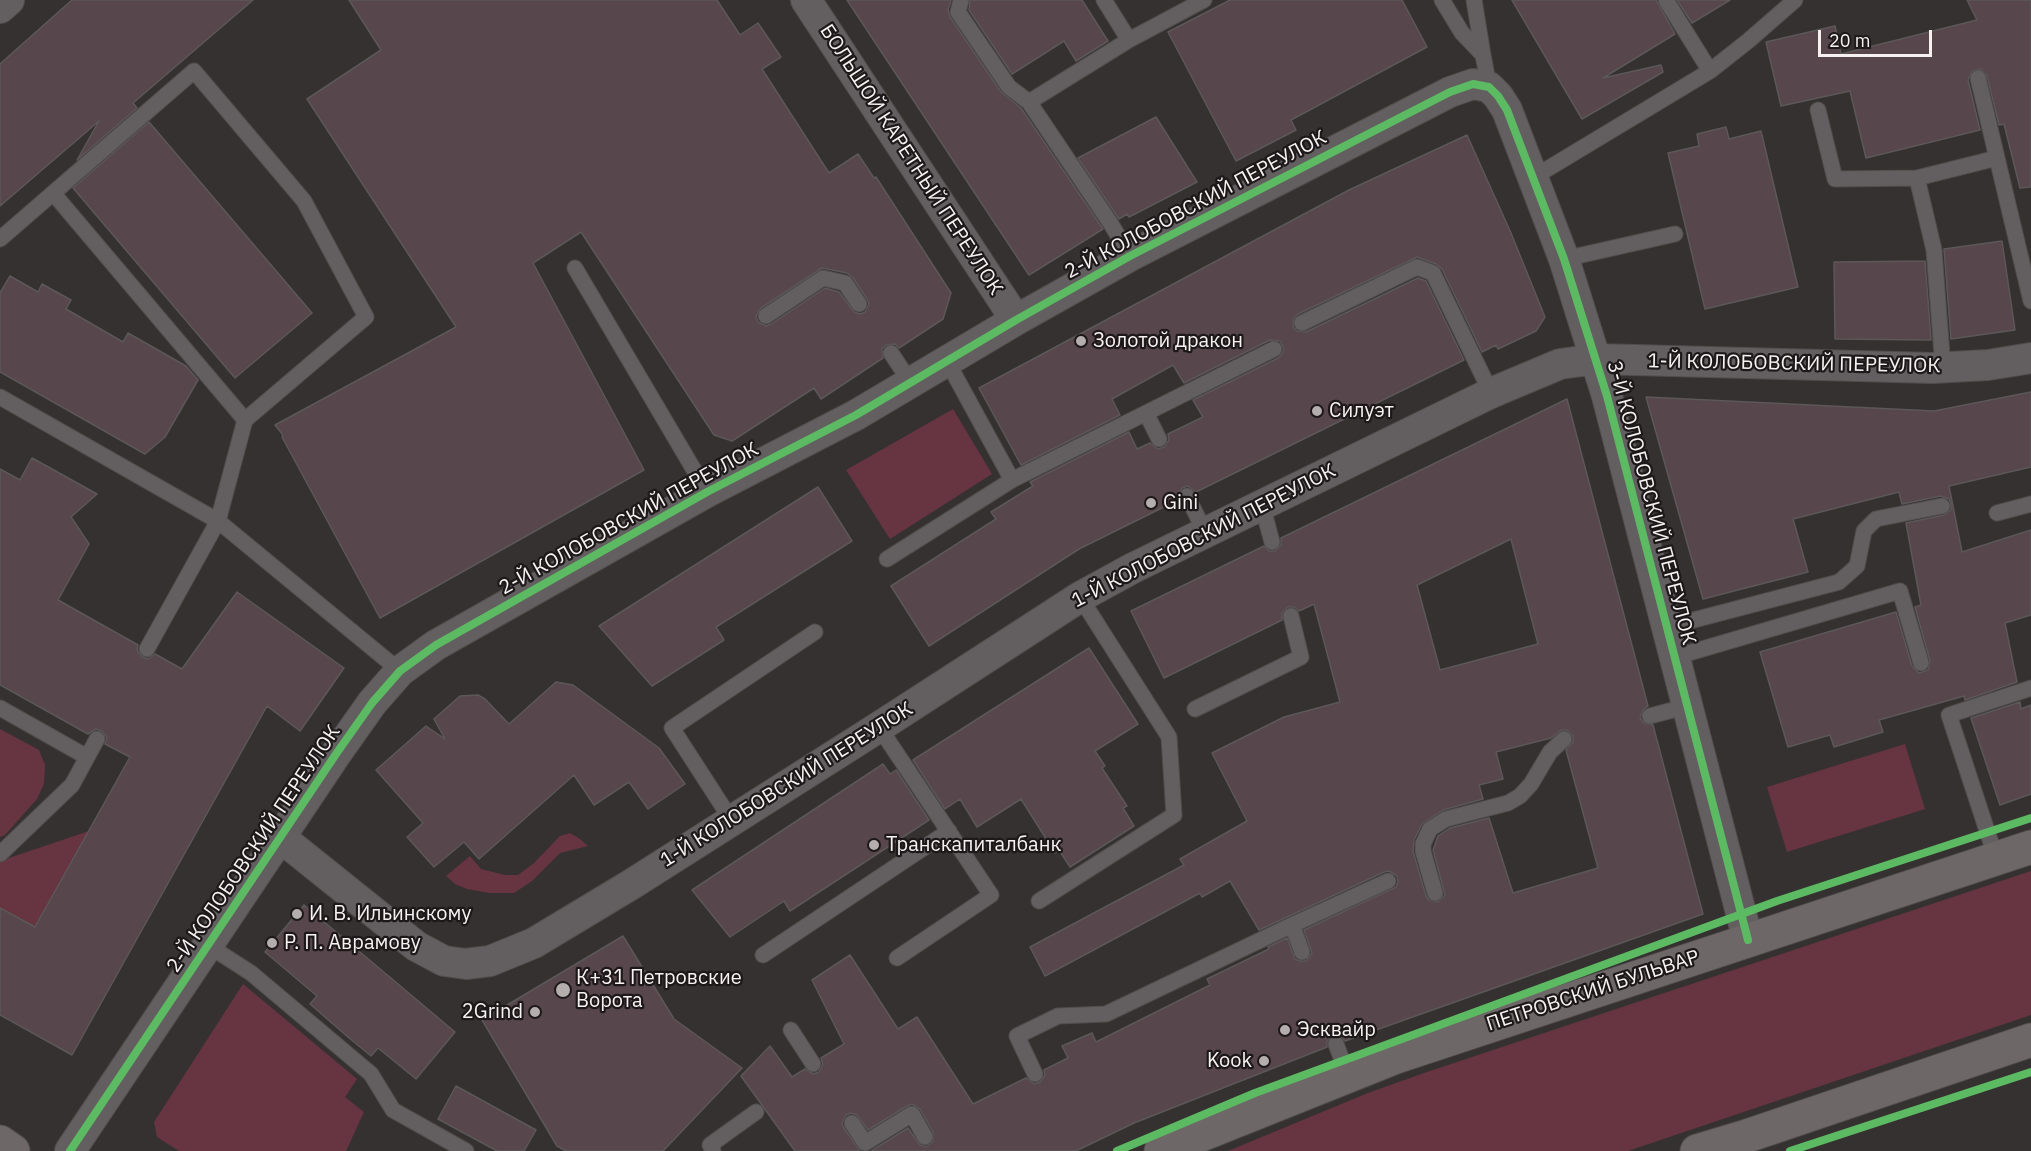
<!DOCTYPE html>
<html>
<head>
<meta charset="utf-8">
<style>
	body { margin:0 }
	#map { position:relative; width:2031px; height:1151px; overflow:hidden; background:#363131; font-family:"IBM Plex Sans",sans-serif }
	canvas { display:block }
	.scale { position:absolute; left:1818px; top:30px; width:114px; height:27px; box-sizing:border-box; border:3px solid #f8f1f2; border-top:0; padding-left:8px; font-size:18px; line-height:21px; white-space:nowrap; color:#f8f1f2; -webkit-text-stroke:4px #1d1819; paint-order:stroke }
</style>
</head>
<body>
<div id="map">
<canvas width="2031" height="1151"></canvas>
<div class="scale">20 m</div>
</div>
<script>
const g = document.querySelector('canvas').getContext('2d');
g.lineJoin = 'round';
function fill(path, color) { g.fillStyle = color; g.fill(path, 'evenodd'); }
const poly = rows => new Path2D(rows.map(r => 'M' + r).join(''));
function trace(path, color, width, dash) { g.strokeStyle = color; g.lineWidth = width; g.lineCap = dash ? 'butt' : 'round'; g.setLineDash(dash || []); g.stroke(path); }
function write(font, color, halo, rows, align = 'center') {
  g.font = font + ' "IBM Plex Sans",sans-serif'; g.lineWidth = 4.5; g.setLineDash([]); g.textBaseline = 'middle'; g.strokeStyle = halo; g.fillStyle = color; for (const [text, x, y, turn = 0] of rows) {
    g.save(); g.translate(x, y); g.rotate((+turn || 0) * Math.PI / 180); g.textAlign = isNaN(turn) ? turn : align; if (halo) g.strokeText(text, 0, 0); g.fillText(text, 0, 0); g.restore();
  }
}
const green = poly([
	[953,409,992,474,890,539,846,470],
	[0,729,39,750,45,765,44,784,37,799,5,835,0,837],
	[1905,744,1925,809,1787,852,1767,787],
	[89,831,35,927,0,908,0,861],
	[570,833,580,839,588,846,560,853,532,881,514,893,489,893,467,889,455,884,446,876,470,856,481,869,505,875,518,875,534,863,560,836],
	[2031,871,2031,1015,1628,1151,1228,1151,1368,1093,1424,1073],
	[243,984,357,1079,345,1097,364,1112,346,1151,179,1151,157,1137,154,1122]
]);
const building = poly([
	[72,0,253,0,133,103,137,108,77,160,99,121,0,206,0,64,72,0],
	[349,0,717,0,740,35,758,23,781,57,762,69,829,173,858,154,874,178,876,177,951,293,943,319,899,348,895,344,886,345,882,349,883,358,821,399,814,388,732,441,714,435,581,232,533,263,644,470,380,618,282,437,283,435,275,425,456,327,307,99,381,50,349,0],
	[822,268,847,273,853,278,867,299,869,304,865,312,860,314,854,312,839,292,825,288,771,324,766,326,758,322,756,316,761,308,822,268],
	[847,0,951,0,948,10,950,17,1001,92,1021,108,1103,229,1029,275,847,0],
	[970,0,1082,0,1108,41,1076,61,1064,41,1012,74,969,10,970,0],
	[1230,0,1402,0,1427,47,1291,120,1296,130,1236,161,1168,32,1230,0],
	[1512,0,1656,0,1675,34,1603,78,1661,65,1663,72,1582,119,1512,0],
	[1677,0,1730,0,1692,23,1677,0],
	[1967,0,2031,0,2031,187,2020,188,2004,124,1999,125,1987,76,1981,69,1972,71,1968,80,1980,130,1866,158,1850,91,1781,106,1766,42,1835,26,1841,54,1977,20,1967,0],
	[1156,117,1197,182,1129,217,1127,214,1119,219,1078,158,1156,117],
	[149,122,312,313,235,378,73,188,149,122],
	[1726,127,1729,139,1761,131,1798,287,1705,309,1668,153,1699,146,1697,134,1726,127],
	[1467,135,1511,233,1545,317,1536,331,1498,349,1496,345,1482,352,1442,269,1436,264,1417,257,1298,314,1294,318,1293,327,1297,331,1306,332,1418,278,1426,281,1464,360,1196,492,1188,486,1182,488,1177,495,1178,500,1079,549,929,646,891,586,996,519,991,512,1033,486,1030,482,1129,432,1137,449,1150,443,1158,449,1164,447,1169,440,1168,434,1203,417,1193,400,1278,358,1282,354,1284,349,1280,341,1270,340,1184,383,1173,365,1112,399,1120,415,1021,465,979,388,1349,190,1467,135],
	[2002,241,2015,330,1951,339,1944,249,2002,241],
	[1925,261,1931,340,1835,339,1834,262,1925,261],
	[10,276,38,292,42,284,71,300,66,309,123,342,128,333,186,366,198,380,165,437,145,454,0,372,0,293,10,276],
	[2031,392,2031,467,1949,486,1962,552,2031,530,2031,615,2005,623,2017,682,1965,700,1964,696,1879,720,1883,732,1834,747,1830,735,1788,747,1760,652,1896,612,1912,666,1919,673,1928,670,1930,661,1915,607,1921,605,1906,523,1944,515,1951,510,1951,504,1949,499,1941,496,1902,504,1899,492,1793,519,1808,572,1703,599,1646,397,1934,411,2031,392],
	[1567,399,1648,706,1643,710,1640,718,1644,723,1653,725,1703,914,1345,1041,1338,1035,1332,1035,1327,1042,1327,1047,1134,1123,1076,1151,871,1151,908,1128,920,1145,926,1147,933,1142,933,1132,920,1109,912,1104,907,1106,868,1130,857,1115,851,1113,846,1115,842,1123,844,1128,860,1151,795,1151,741,1076,770,1046,792,1077,805,1069,813,1074,819,1072,823,1064,821,1058,844,1044,812,980,850,955,898,1029,917,1017,973,1104,1026,1078,1034,1084,1040,1082,1045,1075,1044,1070,1068,1058,1062,1046,1092,1033,1096,1042,1210,985,1207,979,1269,949,1268,947,1287,938,1295,959,1300,961,1306,961,1312,953,1304,930,1396,887,1398,882,1397,876,1389,871,1384,872,1259,930,1230,881,1202,897,1200,893,1045,976,1030,947,1184,865,1180,859,1247,821,1212,753,1284,717,1340,702,1314,604,1299,611,1294,607,1288,607,1282,613,1282,620,1164,678,1131,611,1264,546,1269,551,1275,551,1281,545,1281,538,1567,399],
	[1511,539,1538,644,1440,670,1417,585,1511,539],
	[1561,730,1567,730,1573,736,1573,742,1566,750,1598,868,1513,893,1489,818,1450,828,1438,836,1433,850,1445,895,1438,902,1429,900,1426,896,1413,851,1414,840,1422,824,1443,810,1483,799,1479,785,1503,779,1496,752,1551,738,1561,730],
	[32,458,97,494,71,517,89,544,58,600,138,645,137,650,142,657,148,659,155,654,182,669,237,592,344,668,300,731,267,706,72,1055,0,1015,0,908,35,927,130,757,105,744,107,738,102,731,96,729,88,734,0,685,0,469,20,480,32,458],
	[818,487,852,541,716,627,724,640,652,686,599,626,818,487],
	[1089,648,1138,724,1095,751,1105,766,1102,768,1127,806,1123,808,1134,826,1070,867,1059,850,1055,853,1021,799,977,827,960,799,945,809,913,760,1089,648],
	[556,682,573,685,659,748,685,784,648,809,629,782,594,805,574,775,479,859,464,842,434,867,407,837,423,823,376,770,426,726,445,739,434,719,460,696,478,695,485,699,509,724,556,682],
	[2020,702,2021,709,2031,705,2031,794,2000,805,1971,718,2020,702],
	[883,764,890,774,896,770,929,820,790,911,784,901,730,937,692,890,883,764],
	[304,905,455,1032,416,1079,378,1048,371,1056,348,1037,310,1004,317,996,265,952,304,905],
	[623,936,674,1019,742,1068,663,1151,566,1151,557,1146,482,1020,623,936],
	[456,1086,536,1130,524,1151,497,1151,438,1119,456,1086]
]);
const lane = poly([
	[961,0,958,12,1009,87,1029,102,1111,224,1130,256],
	[1104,0,1129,40],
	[1442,0,1462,33,1483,55,1489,87],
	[1474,0,1483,55],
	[1666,0,1710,71],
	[1978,78,2031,301],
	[1029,102,1129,40,1204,0],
	[1818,110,1835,179,1917,178,1997,158],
	[1534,177,1710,71,1748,41,1795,0],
	[1917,178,1934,250,1943,368],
	[53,193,245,420],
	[0,239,194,71,304,201,366,317,245,420,218,521,147,649],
	[1564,259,1675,234],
	[575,268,707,492],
	[766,316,823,278,845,283,859,304],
	[1302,323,1417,267,1433,273,1491,393],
	[891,353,911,383],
	[947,361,1012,480,1274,349],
	[0,397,218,521,400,671],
	[1146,413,1159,439],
	[1187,496,1205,532],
	[1262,505,1272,542],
	[1997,513,2031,504],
	[887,559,1012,480],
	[1667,627,1839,582,1857,566,1864,531,1876,519,1942,506],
	[1675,657,1900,591,1921,663],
	[0,708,87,757],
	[1195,709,1301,657,1291,616],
	[1650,716,1688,706],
	[879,727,991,895,897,958],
	[732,821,672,728,815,632],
	[0,854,72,785,97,739],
	[1996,858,1949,715,2031,688],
	[1435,893,1423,851,1423,844,1430,829,1446,819,1508,803,1520,796,1531,784,1550,752,1564,739],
	[1039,901,1174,815,1169,737,1080,597],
	[1292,925,1388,881],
	[209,946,251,973,371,1074,393,1110,466,1151],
	[763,955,949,831],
	[791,1030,813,1064],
	[1336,1044,1348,1076],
	[1035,1074,1017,1036,1058,1016,1106,1014,1292,925,1302,952],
	[852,1123,865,1143,912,1114,925,1137],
	[713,1151,710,1145,756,1112]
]);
const street = poly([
	[806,0,1016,320],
	[0,8,9,0],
	[280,837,416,946,444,961,466,964,490,961,534,943,632,884,879,727,1080,597,1133,568,1491,393,1560,364,1597,359,1932,368,1988,365,2031,358],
	[70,1151,336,754,372,703,400,671,436,645,707,492,856,415,1016,320,1130,256,1450,92,1473,84,1489,87,1498,96,1507,110,1564,259,1607,396,1748,940]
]);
const secondary = poly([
	[0,1142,13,1151],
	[1161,1151,1396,1057,2031,847],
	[1697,1151,1747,1136,2031,1040]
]);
const cycleway = poly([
	[70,1151,336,754,372,703,400,671,436,645,707,492,856,415,1016,320,1130,256,1450,92,1473,84,1489,87,1498,96,1507,110,1564,259,1607,396,1748,940],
	[1117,1151,1255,1093,1777,901,2031,818],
	[1790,1151,2031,1072]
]);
const markers = [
	[1081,341,6,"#b4aeae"],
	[1317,411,6,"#b4aeae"],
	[1151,503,6,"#b4aeae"],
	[874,845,6,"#b4aeae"],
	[297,914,6,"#b4aeae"],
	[272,943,6,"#b4aeae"],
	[563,990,8,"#b4aeae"],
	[535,1012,6,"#b4aeae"],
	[1285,1030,6,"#b4aeae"],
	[1264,1061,6,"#b4aeae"]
];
const streetNames = [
	["БОЛЬШОЙ КАРЕТНЫЙ ПЕРЕУЛОК",911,160,57],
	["2-Й КОЛОБОВСКИЙ ПЕРЕУЛОК",1196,205,-28],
	["1-Й КОЛОБОВСКИЙ ПЕРЕУЛОК",1794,364,1],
	["3-Й КОЛОБОВСКИЙ ПЕРЕУЛОК",1651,503,75],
	["2-Й КОЛОБОВСКИЙ ПЕРЕУЛОК",629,519,-29],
	["1-Й КОЛОБОВСКИЙ ПЕРЕУЛОК",1204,536,-27],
	["1-Й КОЛОБОВСКИЙ ПЕРЕУЛОК",787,785,-32],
	["2-Й КОЛОБОВСКИЙ ПЕРЕУЛОК",254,849,-56],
	["ПЕТРОВСКИЙ БУЛЬВАР",1593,991,-18]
];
const poiNames = [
	["Золотой дракон",1093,341],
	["Силуэт",1329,411],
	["Gini",1163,503],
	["Транскапиталбанк",886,845],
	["И. В. Ильинскому",309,914],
	["Р. П. Аврамову",284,943],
	["К+31 Петровские",576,978],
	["Ворота",576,1001],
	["2Grind",523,1012,"right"],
	["Эсквайр",1297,1030],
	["Kook",1252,1061,"right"]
];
fill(green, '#663541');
fill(building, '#57464b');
trace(building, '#5c5859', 1.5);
trace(lane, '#524d4d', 17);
trace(street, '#524d4d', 32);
trace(secondary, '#524d4d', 35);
trace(lane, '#635f60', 15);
trace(street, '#635f60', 30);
trace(secondary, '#6e6768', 33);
trace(cycleway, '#5cba63', 8);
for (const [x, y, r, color] of markers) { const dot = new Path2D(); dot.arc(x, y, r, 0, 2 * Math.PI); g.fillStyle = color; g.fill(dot); trace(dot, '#1d1819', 2); }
write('20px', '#f8f1f2', '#1d1819', streetNames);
write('20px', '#f8f1f2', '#1d1819', poiNames, 'left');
</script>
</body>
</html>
